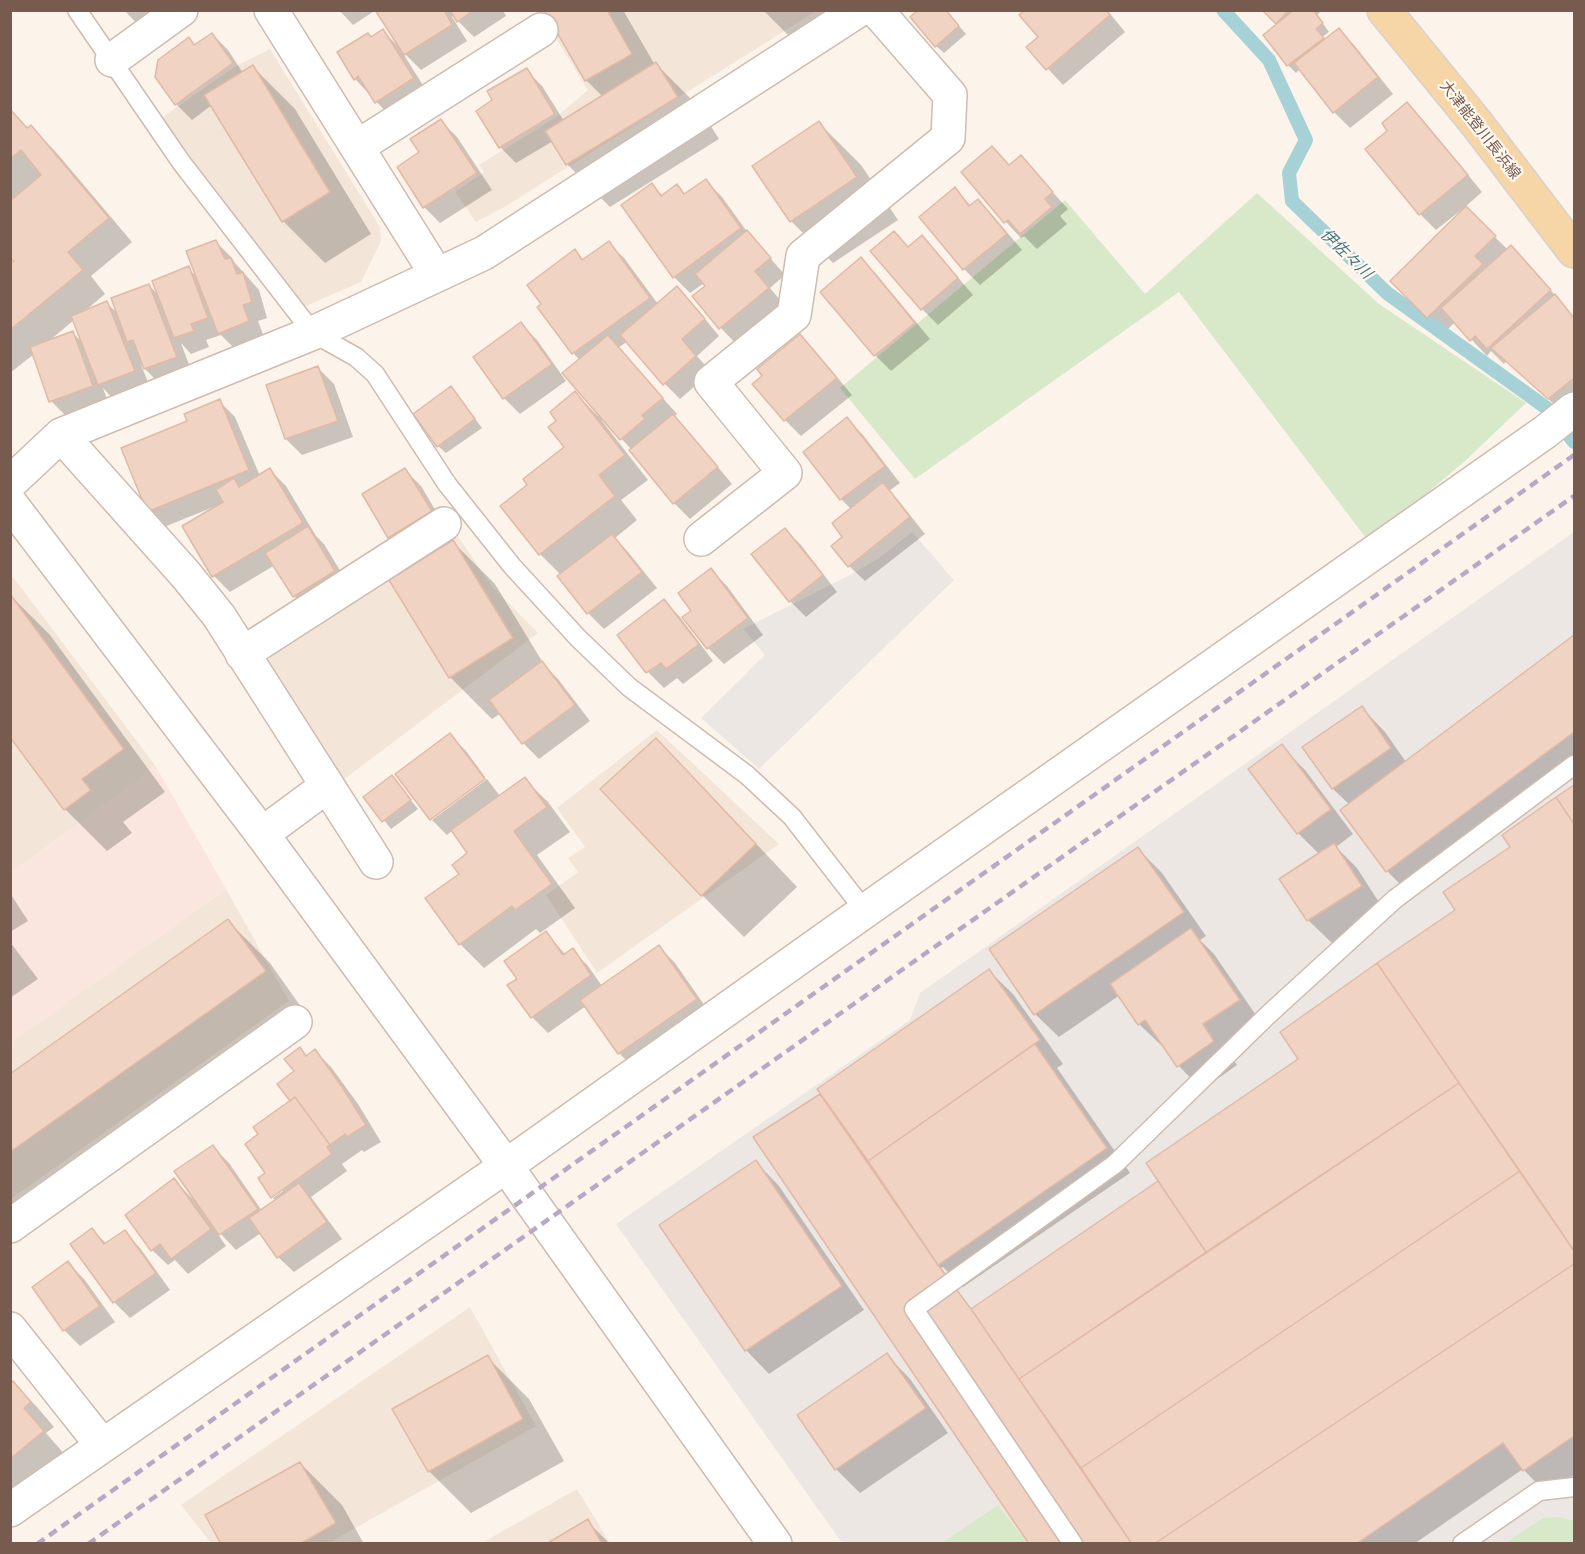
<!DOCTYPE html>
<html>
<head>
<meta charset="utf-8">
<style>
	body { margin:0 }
	#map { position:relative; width:1585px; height:1554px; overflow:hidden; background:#fcf4ea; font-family:Mulish,sans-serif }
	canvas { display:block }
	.frame { position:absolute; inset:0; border:12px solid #765b4e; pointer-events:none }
</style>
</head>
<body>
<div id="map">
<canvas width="1585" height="1554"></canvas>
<div class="frame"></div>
</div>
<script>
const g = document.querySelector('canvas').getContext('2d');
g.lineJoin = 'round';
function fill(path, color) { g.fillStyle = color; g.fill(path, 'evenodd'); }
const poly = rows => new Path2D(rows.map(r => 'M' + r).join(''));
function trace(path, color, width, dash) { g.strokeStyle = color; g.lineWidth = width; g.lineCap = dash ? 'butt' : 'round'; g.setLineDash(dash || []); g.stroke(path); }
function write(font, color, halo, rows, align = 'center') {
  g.font = font + ' Mulish,"Noto Sans JP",sans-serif'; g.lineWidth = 4.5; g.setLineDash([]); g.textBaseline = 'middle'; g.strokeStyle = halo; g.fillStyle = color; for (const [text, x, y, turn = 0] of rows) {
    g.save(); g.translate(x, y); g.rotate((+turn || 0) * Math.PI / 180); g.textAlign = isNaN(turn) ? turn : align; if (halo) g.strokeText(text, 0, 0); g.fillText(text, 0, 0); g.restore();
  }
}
const residential = poly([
	[539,11,816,11,506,206,476,222,455,192,484,172,479,165,556,117,588,90],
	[270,49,380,227,381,241,361,282,301,308,160,119,236,66],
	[455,532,491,585,538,633,343,780,268,662,273,644],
	[13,577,155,765,136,782,11,873,10,579],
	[657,730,779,844,597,973,546,895,578,872,568,858,585,847,557,808],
	[226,889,289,1001,11,1199,10,1043],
	[470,1307,536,1426,329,1543,211,1543,181,1505],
	[577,1489,610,1543,480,1544]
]);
const commercial = poly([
	[155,765,226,889,11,1043,11,873,136,782]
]);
const industrial = poly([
	[912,532,954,580,759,769,701,718,765,655,743,629,848,576,879,558],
	[1574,532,1574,1543,842,1543,616,1224,910,1020,920,993]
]);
const green = poly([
	[1257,193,1379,304,1526,403,1465,461,1369,542,1179,292,915,479,840,388,1065,200,1145,294],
	[998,1505,1027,1543,942,1543],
	[1559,1517,1574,1521,1574,1543,1505,1543,1543,1518]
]);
const shadow = poly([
	[124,10,169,10,143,30],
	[339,10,376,10,353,25],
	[377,10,503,10,506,16,474,37,453,16,452,17,467,41,421,70,405,54,404,55,429,95,392,118,355,79,371,38,383,31,398,46,399,45],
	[546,10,623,10,655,65,656,64,698,106,719,139,610,207,568,165,553,141,516,163,500,147,494,101,526,70,542,86,564,121,603,97,586,80],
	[763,10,854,10,803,50],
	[945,10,966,34,944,53,936,46],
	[1027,10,1107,10,1125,32,1063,85,1028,47,1041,37],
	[1265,10,1322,10,1317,15,1329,32,1322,37,1325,40,1339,30,1354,45,1393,94,1350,128,1334,112,1300,69,1296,73,1288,65,1278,25],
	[212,34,228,50,243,73,253,67,295,109,371,234,325,263,283,221,212,105,192,120,176,104,189,39,195,46],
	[1407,104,1423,120,1482,192,1465,207,1508,250,1527,263,1574,317,1574,406,1565,414,1506,361,1504,364,1491,351,1487,356,1455,322,1444,333,1392,281,1462,211,1461,210,1436,230,1420,214,1367,149,1389,131],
	[10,110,29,129,31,127,55,151,132,242,91,276,105,294,86,310,107,303,118,314,149,285,159,296,188,268,198,278,216,242,232,258,235,263,259,290,267,318,258,321,264,337,235,349,221,335,206,340,209,347,191,354,181,343,192,373,161,385,141,365,150,387,115,401,103,388,108,402,67,417,51,401,34,354,10,373,10,266,16,261,10,254],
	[74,320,83,343,73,333,49,341],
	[441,121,457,137,492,190,440,223,424,207,421,153],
	[819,123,861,165,898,220,833,263,791,221,754,166],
	[992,148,1010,166,1021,157,1068,209,1060,216,1067,224,1037,249,1024,236,1021,238,1006,222,963,172],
	[706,181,722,197,748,233,785,275,770,288,784,305,736,344,721,328,694,296,707,286,704,283,690,293,674,277,652,185,663,196,677,186,686,195],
	[955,189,971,206,978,201,994,217,1022,250,980,285,964,269,921,217],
	[894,233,909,248,922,237,937,253,973,295,938,325,922,309],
	[608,243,624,258,658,304,676,288,692,303,719,336,697,356,711,372,680,399,664,383,628,341,618,348,677,414,674,417,689,432,732,484,690,519,674,503,632,450,604,420,602,421,648,480,621,500,637,520,615,538,628,552,657,588,604,629,588,613,561,575,540,554,529,485,566,447,558,421,575,393,598,416,599,414,580,360,573,353,539,307,543,304,575,251,584,260],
	[861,259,877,275,930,339,891,371,875,355],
	[521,324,537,340,566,381,520,414,504,398],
	[800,336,816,352,852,395,801,436,785,420,765,376],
	[318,368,334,384,353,437,302,455,286,439],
	[458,396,482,428,446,453,438,446],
	[219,401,235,417,260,476,270,470,286,486,316,536,324,544,350,587,310,612,294,596,275,565,230,592,214,576,216,506,164,527,148,511,189,422],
	[847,419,863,435,900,483,889,491,898,500,925,534,865,581,849,566,851,509,841,499,805,452],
	[405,470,421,486,446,528,405,553,389,537],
	[785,530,801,545,837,592,806,617,790,601],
	[453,542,495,584,545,666,558,679,590,721,539,759,523,743,501,713,492,719,450,677],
	[711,570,727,586,763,635,724,664,708,648],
	[10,595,50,635,165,792,123,822,132,833,107,851,65,809,10,734],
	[664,601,680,617,713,661,683,684,677,678,664,688,648,672,619,635],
	[1574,637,1574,773,1411,895,1387,871,1342,810,1350,805,1333,789,1304,747,1362,708,1385,732,1406,762],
	[450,735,466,751,485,777,431,817],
	[656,740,698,782,797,887,744,937,702,895,603,789],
	[1281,746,1305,770,1353,834,1336,847,1357,868,1384,910,1332,943,1308,920,1319,854,1298,833,1250,769],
	[392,777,418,809,391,829,365,797],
	[487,779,500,796,524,779,548,802,570,832,537,855,575,908,540,933,536,929,484,968,460,944,461,874,469,854,453,830,447,835,432,820],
	[1574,787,1574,1475,1547,1494,1523,1469,1414,1544,1031,1544,825,1102,989,971,1013,994,1063,1064,1057,1068,1130,1173,963,1287,943,1267,941,1268,972,1310,1160,1181,1301,1059,1282,1033,1457,911,1513,847,1504,835],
	[1138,849,1162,873,1206,936,1200,940,1214,954,1262,1024,1226,1049,1237,1065,1202,1090,1179,1066,1165,1046,1163,1047,1139,1024,1120,995,1059,1037,1035,1014],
	[10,893,28,921,10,932],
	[228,921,270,963,306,1014,24,1215,10,1202,10,1076],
	[546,933,566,955,572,950,588,966,602,986,659,947,675,963,712,1016,635,1069,619,1053,586,1006,548,1033,532,1017,519,979],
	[10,942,38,979,10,998],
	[300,1049,308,1057,315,1051,331,1067,358,1104,381,1142,364,1152,362,1150,342,1164,347,1171,311,1197,342,1239,294,1272,278,1257,261,1233,236,1250,219,1232,217,1233,226,1246,188,1274,175,1260,168,1265,152,1250,174,1180,195,1201,197,1200,213,1147,229,1163,262,1211,276,1201,273,1198,283,1191,267,1174,260,1135,292,1101],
	[756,1162,779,1186,864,1310,769,1374,746,1350],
	[92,1230,107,1244,124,1232,140,1248,170,1290,130,1318,114,1302],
	[68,1263,84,1279,115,1322,80,1346,64,1330],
	[887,1355,910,1379,948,1433,860,1493,836,1469,799,1415],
	[487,1357,529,1399,564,1461,471,1513,429,1471],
	[13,1383,37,1407,54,1427,46,1433,66,1456,10,1500,10,1385],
	[300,1463,342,1505,364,1544,223,1544],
	[587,1521,610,1544,548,1544]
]);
const stream = poly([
	[1223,10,1269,60,1306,140,1289,173,1292,201,1387,293,1548,409,1574,442]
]);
const building = poly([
	[375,10,444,10,452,25,404,55,375,10],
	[450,10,474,10,457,22,450,10],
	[544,10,607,10,632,54,585,81,544,10],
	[918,10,946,10,959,26,935,47,910,17,918,10],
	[1024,10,1106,10,1110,15,1046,70,1026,47,1038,37,1019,15,1024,10],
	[1262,10,1289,10,1276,24,1262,10],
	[1294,10,1313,10,1323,23,1316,29,1324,38,1287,66,1263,35,1294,10],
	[1339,28,1378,77,1333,113,1294,63,1339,28],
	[383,29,414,78,375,103,358,76,354,80,337,52,368,33,371,37,383,29],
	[212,33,233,63,175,105,155,77,158,60,189,37,194,45,212,33],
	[656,62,678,97,566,165,545,131,656,62],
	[253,65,330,192,282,222,204,95,253,65],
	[527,68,555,114,499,148,476,111,492,100,487,91,527,68],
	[1407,102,1468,175,1419,215,1365,149,1387,131,1382,123,1407,102],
	[10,109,27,128,31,125,109,218,68,252,83,270,10,330,10,264,14,261,10,257,10,201,41,175,21,150,10,159,10,109],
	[441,119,477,173,423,208,397,167,419,152,410,139,441,119],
	[819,121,857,177,790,222,752,166,819,121],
	[992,146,1009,165,1021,155,1053,192,1045,199,1052,207,1020,234,1008,220,1004,223,961,172,992,146],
	[706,179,741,228,673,278,621,205,652,183,661,196,677,184,684,194,706,179],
	[955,187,969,206,978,199,1007,234,963,270,919,217,955,187],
	[1466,206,1496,236,1475,256,1483,264,1427,318,1390,281,1466,206],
	[747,230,771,258,755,271,769,288,719,329,692,296,705,286,695,274,747,230],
	[894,231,908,247,922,235,958,278,921,310,870,251,894,231],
	[216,240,225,259,231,258,237,274,243,272,252,302,243,305,249,321,218,334,186,251,216,240],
	[609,241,650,298,572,354,537,307,541,304,527,285,575,249,582,260,609,241],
	[1511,245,1551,290,1487,349,1475,336,1470,341,1441,308,1511,245],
	[861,257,915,323,874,356,820,292,861,257],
	[189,266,208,318,191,324,194,331,174,338,152,281,189,266],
	[149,284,177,357,144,369,133,340,127,342,111,298,149,284],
	[677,286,705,319,682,339,696,356,663,385,620,335,677,286],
	[1555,294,1574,318,1574,378,1548,399,1491,348,1555,294],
	[107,301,135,371,98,385,71,316,107,301],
	[521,322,552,364,503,399,473,357,521,322],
	[73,331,93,386,49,402,30,347,73,331],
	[800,334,837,378,784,421,752,384,762,376,757,369,800,334],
	[608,335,663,398,642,415,645,419,620,440,562,373,608,335],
	[318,366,338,421,285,439,266,385,318,366],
	[451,386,475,419,437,447,413,414,451,386],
	[575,391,625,455,599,475,615,496,539,555,500,506,527,485,523,479,564,447,548,427,556,421,550,412,575,391],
	[220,399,249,470,147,512,121,448,187,421,184,414,220,399],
	[673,414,718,467,673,504,629,450,673,414],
	[847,417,885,466,840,500,803,452,847,417],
	[270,468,303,523,212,577,182,526,223,502,216,490,234,478,239,487,270,468],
	[405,468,432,511,388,538,362,494,405,468],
	[883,482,910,517,848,567,831,546,842,537,832,523,883,482],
	[308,526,335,571,293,597,265,553,308,526],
	[785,528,823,575,789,602,751,554,785,528],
	[612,534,642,572,587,614,557,576,612,534],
	[453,540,513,638,449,678,389,580,453,540],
	[711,568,748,618,707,649,682,617,691,611,678,593,711,568],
	[10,594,124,749,82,779,91,790,64,810,10,737,10,594],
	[664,599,699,644,666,669,661,663,646,673,617,635,664,599],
	[1574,635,1574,732,1386,872,1340,810,1574,635],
	[542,661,575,705,522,744,489,700,542,661],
	[1362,706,1391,748,1332,789,1302,747,1362,706],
	[450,733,485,779,430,820,395,774,450,733],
	[656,738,756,844,701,896,600,789,656,738],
	[1282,744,1331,809,1297,834,1248,769,1282,744],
	[392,775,411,800,382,822,363,797,392,775],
	[525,777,547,807,514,831,552,884,515,910,512,906,459,945,425,898,459,874,452,865,467,853,451,830,525,777],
	[1574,785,1574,824,1556,797,1574,785],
	[1556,797,1574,824,1574,1251,1377,963,1455,910,1443,892,1510,847,1502,835,1556,797],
	[1334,843,1362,886,1307,921,1279,879,1334,843],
	[1138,847,1184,912,1034,1015,989,949,1138,847],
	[228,919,266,971,10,1152,10,1074,228,919],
	[1191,928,1240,1000,1203,1024,1214,1041,1177,1067,1145,1020,1138,1025,1110,984,1191,928],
	[546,931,563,955,573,948,591,975,531,1018,507,985,517,979,504,961,546,931],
	[659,945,697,999,618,1054,580,1000,659,945],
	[1377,963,1459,1083,1206,1252,1146,1163,1298,1059,1280,1032,1377,963],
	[989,969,1040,1040,868,1161,817,1089,989,969],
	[1035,1044,1107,1148,938,1265,868,1161,1035,1044],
	[300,1047,306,1056,315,1049,342,1087,366,1125,347,1137,345,1134,330,1145,295,1097,290,1101,277,1084,294,1071,284,1059,300,1047],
	[1459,1083,1520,1171,1081,1468,1019,1379,1459,1083],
	[820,1094,938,1265,971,1309,1132,1544,1029,1544,753,1137,820,1094],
	[295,1097,330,1145,327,1147,332,1154,271,1198,258,1178,265,1173,245,1144,258,1134,253,1127,295,1097],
	[213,1145,258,1209,219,1235,174,1171,213,1145],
	[756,1160,842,1286,745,1351,659,1225,756,1160],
	[1520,1171,1574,1251,1574,1264,1154,1544,1132,1544,1081,1468,1520,1171],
	[174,1178,211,1229,171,1259,160,1244,151,1251,125,1215,174,1178],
	[1158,1181,1206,1252,1019,1379,971,1309,1158,1181],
	[299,1183,327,1222,277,1258,249,1218,299,1183],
	[92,1228,104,1244,125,1230,156,1273,113,1303,70,1244,92,1228],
	[68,1261,100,1306,63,1331,32,1287,68,1261],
	[1574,1264,1574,1436,1523,1471,1503,1443,1356,1544,1154,1544,1574,1264],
	[887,1353,926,1408,835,1470,797,1415,887,1353],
	[488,1355,523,1419,428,1472,392,1409,488,1355],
	[13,1381,31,1402,24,1408,44,1431,10,1459,10,1384,13,1381],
	[300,1462,336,1523,300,1544,221,1544,205,1515,300,1462],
	[588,1519,602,1544,546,1544,588,1519]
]);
const service = poly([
	[77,10,181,162,313,333,356,357,375,374,447,484,512,566,578,638,629,687,747,775,792,817,865,911],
	[1073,1544,914,1309,1115,1164,1269,1014,1395,899,1574,765],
	[1462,1544,1539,1491,1574,1487]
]);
const minor = poly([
	[271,10,437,275],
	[112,60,181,10],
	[357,147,541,30],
	[61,435,186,575,219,616,376,862],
	[10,483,61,435,313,333,484,253,859,10],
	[701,539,785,473,711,382,794,315,803,256,948,138,950,95,876,10],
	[242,654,444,524],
	[262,834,327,786],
	[10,1226,295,1022],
	[10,1329,102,1445],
	[10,1510,506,1166,865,911,1545,432,1574,409]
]);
const tertiary = poly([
	[10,503,262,834,506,1166,775,1544]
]);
const primary = poly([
	[1384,10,1477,124,1574,251]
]);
const rail = poly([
	[37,1544,1574,455],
	[88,1544,1574,496]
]);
const streetNames = [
	["大津能登川長浜線",1480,130,52]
];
const waterNames = [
	["伊佐々川",1346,254,44]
];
fill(residential, '#f3e6d9');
fill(commercial, '#fbe6df');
fill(industrial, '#ede7e3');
fill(green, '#d7e9c9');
fill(shadow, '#0003');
trace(stream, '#a6d1d6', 14);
fill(building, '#f0d3c3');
trace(building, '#e2b9a4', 1.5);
trace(service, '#cebcb0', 21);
trace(minor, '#cebcb0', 36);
trace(tertiary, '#cebcb0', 36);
trace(primary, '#d9d1cd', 36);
trace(service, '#fff', 18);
trace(minor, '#fff', 33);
trace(tertiary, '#fff', 33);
trace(primary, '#f6d6a7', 33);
trace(rail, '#b7a8c6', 4.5, [9, 6]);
write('15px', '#765b4e', '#fef8f1', streetNames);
write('italic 16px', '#457981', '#fef8f1', waterNames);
</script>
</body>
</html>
